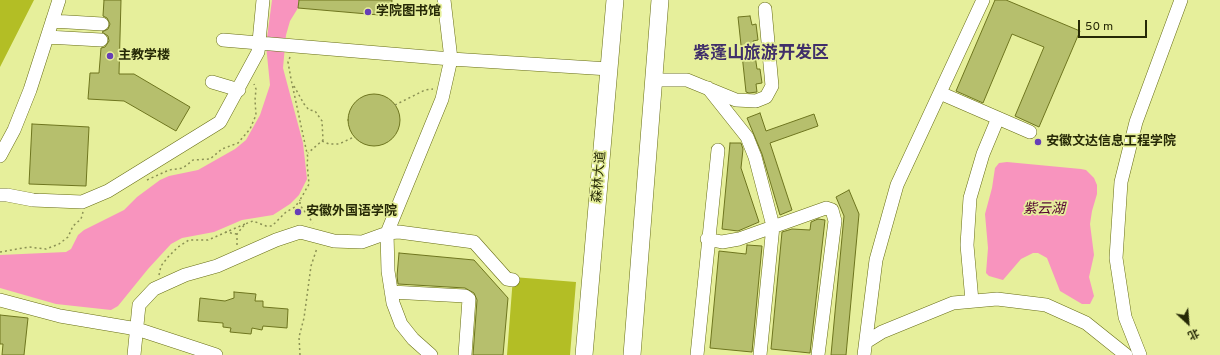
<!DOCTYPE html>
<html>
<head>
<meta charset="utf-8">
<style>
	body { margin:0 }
	#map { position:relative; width:1220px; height:355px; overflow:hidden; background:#e6ef9b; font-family:Overpass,"Noto Sans SC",sans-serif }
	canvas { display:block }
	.north { position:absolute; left:1168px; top:303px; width:40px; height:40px; -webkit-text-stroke:3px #e6ef9b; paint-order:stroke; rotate:154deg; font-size:11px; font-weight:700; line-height:16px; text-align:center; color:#262906 }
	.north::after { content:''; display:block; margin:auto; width:14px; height:18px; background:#262906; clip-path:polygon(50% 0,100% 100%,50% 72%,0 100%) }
	.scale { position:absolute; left:1078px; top:20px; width:69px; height:18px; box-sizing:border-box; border:2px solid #262906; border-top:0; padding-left:5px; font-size:12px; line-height:14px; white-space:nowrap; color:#262906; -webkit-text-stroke:3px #e6ef9b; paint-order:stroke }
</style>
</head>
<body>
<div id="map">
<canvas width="1220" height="355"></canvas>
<div class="north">北</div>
<div class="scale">50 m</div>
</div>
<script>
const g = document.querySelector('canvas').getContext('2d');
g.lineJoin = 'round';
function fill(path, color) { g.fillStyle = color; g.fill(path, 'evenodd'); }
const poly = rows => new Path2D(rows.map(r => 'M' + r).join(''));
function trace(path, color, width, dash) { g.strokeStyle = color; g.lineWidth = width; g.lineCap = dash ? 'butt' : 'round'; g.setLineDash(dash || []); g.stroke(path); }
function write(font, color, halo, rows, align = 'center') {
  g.font = font + ' Overpass,"Noto Sans SC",sans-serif'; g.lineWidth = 3.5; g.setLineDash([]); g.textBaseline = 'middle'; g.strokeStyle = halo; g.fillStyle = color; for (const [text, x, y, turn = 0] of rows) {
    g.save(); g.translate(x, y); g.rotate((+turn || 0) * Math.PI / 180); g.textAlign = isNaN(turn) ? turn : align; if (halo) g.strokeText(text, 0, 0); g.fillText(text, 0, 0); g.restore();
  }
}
const green = poly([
	[0,0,34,0,0,67],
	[513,277,576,282,570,355,507,355]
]);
const water = poly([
	[272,0,299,0,298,8,290,21,286,35,283,68,303,143,307,179,299,195,290,204,273,215,242,220,214,232,182,238,171,244,148,269,118,306,111,310,56,304,0,288,0,255,66,252,71,249,78,235,84,230,124,210,137,197,160,180,169,176,198,170,235,149,246,140,260,115,270,85,266,45],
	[1007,162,1081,169,1086,170,1094,178,1097,185,1097,194,1092,211,1090,224,1094,255,1089,277,1094,296,1090,304,1082,304,1060,291,1047,258,1038,253,1033,253,1021,259,1003,280,989,276,986,273,988,248,985,214,992,188,995,168,999,163]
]);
const building = poly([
	[104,0,121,0,119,74,134,74,190,107,176,131,124,101,88,99,90,73,99,73,101,48,105,47,109,41,108,36,102,32,108,29,110,24,107,18,103,16,104,0],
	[299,0,392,0,391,16,298,8,299,0],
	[995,0,1006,0,1080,31,1039,127,1015,116,1044,47,1012,34,983,103,956,91,995,0],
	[750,16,752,25,756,24,758,40,753,41,757,69,760,69,762,83,756,84,757,92,749,93,746,92,738,17,750,16],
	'348 120a26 26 0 1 1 52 0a26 26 0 1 1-52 0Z',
	[760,113,766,131,814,114,818,126,770,143,792,210,780,215,762,154,747,118,760,113],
	[32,124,89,127,86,186,29,184,32,124],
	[730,143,741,143,743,149,741,168,759,222,738,231,722,229,730,143],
	[849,190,859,214,846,355,831,355,844,216,836,197,849,190],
	[818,219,825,220,810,353,771,349,782,232,792,229,810,230,811,222,818,219],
	[747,245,762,246,752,352,710,348,719,251,746,254,747,245],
	[399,253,474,260,508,298,503,355,473,355,477,300,474,293,465,288,398,284,397,276,399,253],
	[234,292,256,294,255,301,263,301,263,307,288,309,287,328,263,326,262,330,252,328,251,334,230,332,231,328,223,327,223,323,198,321,200,298,225,301,234,298,234,292],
	[0,315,28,318,24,355,2,355,3,344,0,344,0,315]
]);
const path = poly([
	[290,57,288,62,291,79,308,158,307,163,309,184,300,200,300,205,313,223],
	[294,86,304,104,309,110,315,111,322,121,323,140,308,153],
	[395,105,425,90,433,89],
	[322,141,329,144,339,144,354,137],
	[147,180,169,170,183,168,193,160,210,159,222,149,238,143,250,129,256,115,255,100,256,89,254,84],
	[225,232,237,234],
	[237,245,237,234,245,224,253,221,266,226,272,226,286,212,295,207,300,200],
	[0,252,29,247,46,249,59,244,68,237,73,226,81,219,83,212],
	[159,275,161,266,168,257,178,247,189,240,208,240,245,224],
	[300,355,299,337,304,318,311,266,317,248]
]);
const minor = poly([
	[52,21,102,24],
	[47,37,101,40],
	[223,40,451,59,609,69],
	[655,80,687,80,736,100,756,101,766,97,772,86,765,9],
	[212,82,239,90],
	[708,88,747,137,755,157,773,226,760,355],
	[940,93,1030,132],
	[0,156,14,130,30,90,59,0],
	[0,195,7,195,33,200,82,202,108,191,220,122,258,52,263,0],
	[707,239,722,242,739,239,826,208,832,210,835,221,818,355],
	[391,292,465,296,469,299,465,355],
	[0,300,60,316,137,329,216,355],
	[972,301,967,245,970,198,983,154,998,118],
	[866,342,882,332,953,303,997,299,1046,305,1086,323,1126,355],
	[134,355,139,305,154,289,185,275,217,266,276,240,300,232,334,241,362,242,387,233,399,232,474,242,507,279,513,280],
	[431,355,413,339,401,324,393,303,388,271,387,233,442,99,451,59,444,0],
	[697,355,718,150],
	[864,355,876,260,897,185,983,0],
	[1140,355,1125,317,1116,258,1121,182,1136,122,1181,0]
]);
const major = poly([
	[584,355,615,0],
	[632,355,660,0]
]);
const markers = [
	[368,12,4,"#663eb6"],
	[110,56,4,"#663eb6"],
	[1038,142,4,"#663eb6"],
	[298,212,4,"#663eb6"]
];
const poiNames = [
	["学院图书馆",376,12],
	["主教学楼",118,56],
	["安徽文达信息工程学院",1046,142],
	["安徽外国语学院",306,212]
];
const streetNames = [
	["森林大道",600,177,-85]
];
const waterNames = [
	["紫云湖",1044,210]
];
const districtNames = [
	["紫蓬山旅游开发区",761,55]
];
fill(green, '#b3be25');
fill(water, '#f894be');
fill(building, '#b6bf6d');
trace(building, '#6e751f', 1);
trace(minor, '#676d15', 14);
trace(major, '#676d15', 18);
trace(path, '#8b9154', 1.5, [2, 3]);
trace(minor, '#fff', 13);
trace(major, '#fff', 17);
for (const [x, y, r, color] of markers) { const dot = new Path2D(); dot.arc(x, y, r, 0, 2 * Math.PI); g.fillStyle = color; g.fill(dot); trace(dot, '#e6ef9b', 1.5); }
write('bold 13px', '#262906', '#e6ef9b', poiNames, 'left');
write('13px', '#262906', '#e6ef9b', streetNames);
write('italic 14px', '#550632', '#e6ef9b', waterNames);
write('bold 17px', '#402f6a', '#e6ef9b', districtNames);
</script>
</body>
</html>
